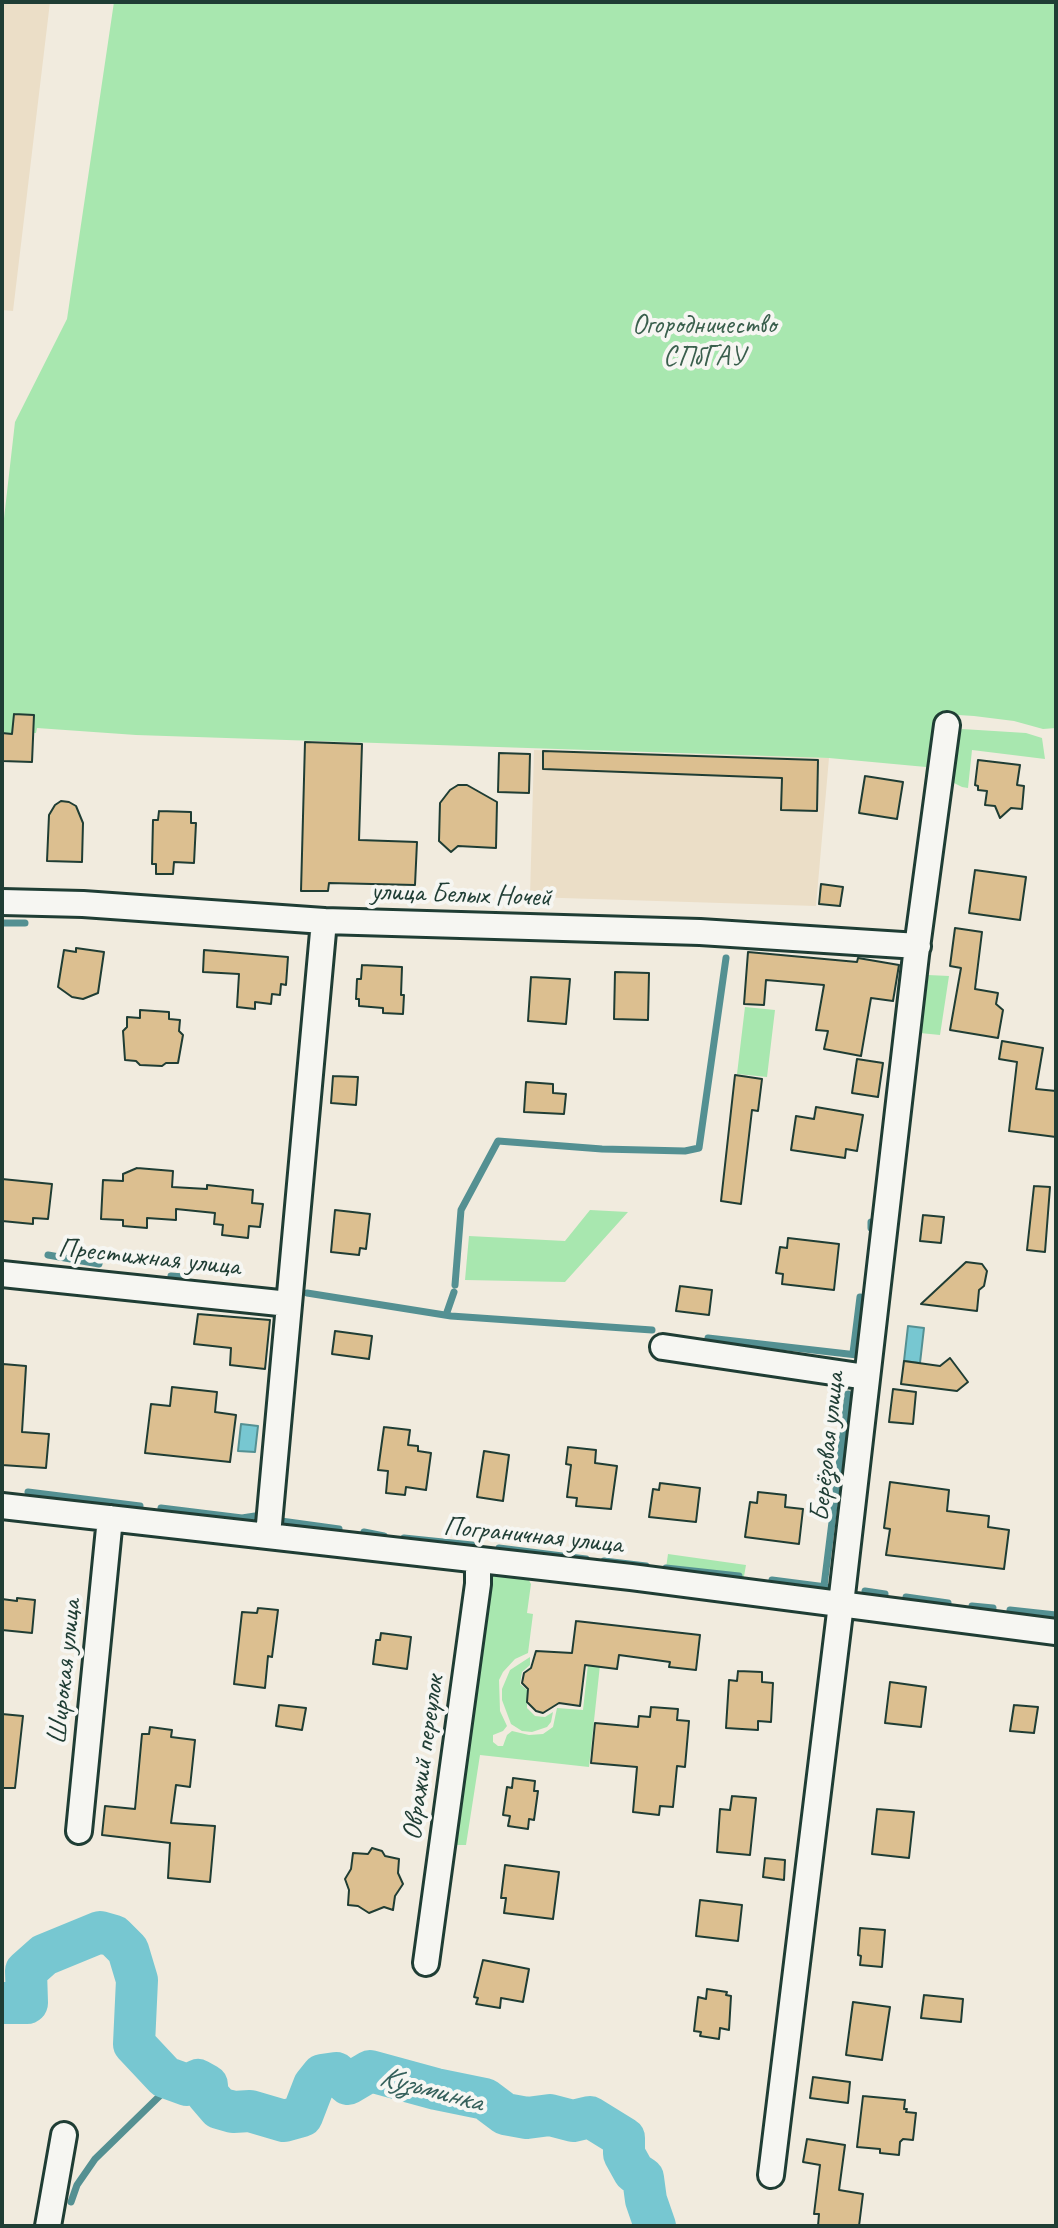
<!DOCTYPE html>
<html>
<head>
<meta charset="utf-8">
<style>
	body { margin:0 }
	#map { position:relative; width:1058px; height:2228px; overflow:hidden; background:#f1ebde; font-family:Caveat,sans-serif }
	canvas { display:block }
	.frame { position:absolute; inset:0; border:4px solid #1f3d34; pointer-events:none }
</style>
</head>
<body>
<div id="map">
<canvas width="1058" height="2228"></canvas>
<div class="frame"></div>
</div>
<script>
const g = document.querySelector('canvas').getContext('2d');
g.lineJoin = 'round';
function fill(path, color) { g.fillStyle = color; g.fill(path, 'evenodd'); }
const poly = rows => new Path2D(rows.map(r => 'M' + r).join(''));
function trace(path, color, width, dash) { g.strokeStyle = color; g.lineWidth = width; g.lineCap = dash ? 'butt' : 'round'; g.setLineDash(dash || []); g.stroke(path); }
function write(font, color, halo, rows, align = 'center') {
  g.font = font + ' Caveat,sans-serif'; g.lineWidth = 8; g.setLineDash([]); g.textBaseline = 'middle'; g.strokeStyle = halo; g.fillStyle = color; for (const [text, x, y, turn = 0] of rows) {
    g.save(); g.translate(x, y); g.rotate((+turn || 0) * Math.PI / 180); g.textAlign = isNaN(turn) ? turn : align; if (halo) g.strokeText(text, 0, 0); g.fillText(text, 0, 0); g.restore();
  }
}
const built = poly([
	[2,2,50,2,13,311,2,310],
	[534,750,829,758,816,906,530,897]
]);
const green = poly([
	[114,2,1056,2,1056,728,1043,729,1014,721,974,716,942,714,931,789,924,789,926,767,829,758,136,735,37,728,36,733,2,733,2,536,15,422,67,319],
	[962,729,1026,733,1042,738,1045,759,972,750,968,788,962,787,954,783,956,740],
	[928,975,949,976,940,1035,920,1033],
	[745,1007,775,1010,767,1077,737,1074],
	[590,1210,628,1212,565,1282,465,1280,469,1236,565,1241],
	[668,1554,746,1565,743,1582,669,1576,666,1568],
	[497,1572,526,1575,531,1584,527,1613,533,1614,528,1653,515,1659,503,1672,499,1680,500,1711,507,1726,503,1731,493,1735,493,1742,498,1746,503,1746,507,1735,512,1731,529,1735,543,1734,553,1727,557,1708,583,1710,588,1664,600,1665,589,1767,480,1755,466,1845,448,1845,485,1584,491,1575],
	[530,1657,530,1665,522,1672,520,1684,527,1690,527,1708,535,1716,545,1717,553,1712,551,1722,547,1727,532,1732,522,1731,511,1724,502,1700,502,1689,510,1670]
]);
const water = poly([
	[908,1326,924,1328,920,1363,904,1361,908,1326],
	[241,1424,258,1426,255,1452,238,1451,241,1424]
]);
const stream = poly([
	[2,923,25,923],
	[871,1228,871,1222],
	[48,1255,99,1264],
	[171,1276,184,1277],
	[455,1285,461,1210,498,1141,602,1149,685,1151,699,1148,726,958],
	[307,1293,451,1316,652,1330],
	[446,1315,454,1292],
	[708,1338,857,1355],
	[853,1353,860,1297],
	[28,1492,140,1506],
	[161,1508,242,1518,255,1516],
	[281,1521,339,1529],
	[364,1532,384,1536],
	[404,1538,472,1545],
	[499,1548,586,1559],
	[604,1561,646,1566],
	[666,1568,739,1576],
	[772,1580,834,1588],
	[824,1586,848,1394],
	[865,1591,885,1594],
	[906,1597,948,1603],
	[972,1606,993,1608],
	[1010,1610,1056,1615],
	[71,2202,77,2185,95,2159,175,2081]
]);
const river = poly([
	[2,2003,27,2003,26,1971,44,1955,100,1932,114,1936,128,1950,137,1980,134,2044,165,2077,187,2085,198,2080,207,2085,207,2094,219,2108,233,2112,250,2111,284,2121,302,2116,314,2085,322,2075,336,2073,348,2084,370,2071,436,2089,485,2099,505,2114,527,2118,550,2115,573,2121,590,2117,624,2138,624,2154,634,2172,643,2178,646,2200,655,2226]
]);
const building = poly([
	[14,714,34,715,32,762,2,761,2,733,12,734,14,714],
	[305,742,362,744,359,840,417,842,415,885,329,883,328,891,301,891,305,742],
	[543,751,818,760,817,811,781,810,782,778,543,769,543,751],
	[499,753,530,754,529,793,498,792,499,753],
	[978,760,1020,765,1017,785,1024,786,1022,809,1011,808,1000,818,995,806,985,805,987,791,978,790,978,786,975,785,978,760],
	[865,776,903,782,897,819,859,813,865,776],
	[458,785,467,785,497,802,496,848,458,846,451,852,439,841,440,803,450,790,458,785],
	[61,801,69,802,76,806,83,823,82,862,47,861,49,815,55,805,61,801],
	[159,811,191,812,191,823,196,823,194,863,174,862,173,874,156,874,156,864,152,864,153,820,158,820,159,811],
	[975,870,1026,877,1020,920,969,913,975,870],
	[821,884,843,887,840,906,819,904,821,884],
	[955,928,982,932,975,989,998,993,996,1004,1003,1010,998,1038,950,1030,961,968,950,966,955,928],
	[76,948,104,952,98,993,83,999,72,997,58,987,64,950,76,952,76,948],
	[204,950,288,957,286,985,281,984,280,995,272,994,271,1004,255,1002,255,1009,237,1007,239,974,203,972,204,950],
	[748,952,857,962,858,958,899,965,893,1001,871,998,861,1056,824,1049,828,1031,816,1030,824,985,766,980,764,1005,744,1004,748,952],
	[362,965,402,967,401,995,404,995,403,1014,383,1013,383,1008,359,1006,359,999,356,999,357,979,361,979,362,965],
	[615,972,649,973,648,1020,614,1019,615,972],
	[531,977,570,979,566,1024,528,1021,531,977],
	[140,1010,169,1012,169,1019,180,1020,179,1031,183,1035,178,1063,166,1063,162,1066,140,1065,136,1061,125,1060,123,1031,127,1027,127,1017,140,1018,140,1010],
	[1002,1041,1043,1048,1036,1089,1056,1091,1056,1137,1009,1131,1017,1062,999,1059,1002,1041],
	[857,1059,883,1063,878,1097,852,1093,857,1059],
	[735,1075,762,1079,758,1111,752,1110,741,1204,721,1201,735,1075],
	[333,1076,358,1077,356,1105,331,1103,333,1076],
	[526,1082,553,1084,553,1093,566,1094,564,1114,524,1112,526,1082],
	[816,1107,863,1115,857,1151,846,1149,845,1158,791,1150,796,1116,814,1119,816,1107],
	[137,1168,173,1171,172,1187,207,1189,207,1185,253,1190,252,1203,263,1204,260,1227,249,1226,248,1238,222,1235,223,1225,214,1224,215,1213,176,1209,176,1220,147,1218,147,1228,123,1226,123,1220,101,1219,103,1180,123,1181,123,1174,137,1168],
	[2,1179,52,1184,48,1219,33,1218,33,1224,2,1221,2,1179],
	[1034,1186,1050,1187,1045,1252,1027,1250,1034,1186],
	[335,1210,370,1214,366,1249,360,1248,359,1255,331,1252,335,1210],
	[923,1215,944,1217,941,1243,920,1241,923,1215],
	[788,1238,839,1244,834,1290,782,1284,783,1274,776,1273,780,1247,787,1248,788,1238],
	[966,1262,982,1264,987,1271,984,1286,979,1290,977,1311,921,1304,966,1262],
	[680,1286,712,1290,709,1315,676,1311,680,1286],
	[198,1314,270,1320,265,1369,230,1365,231,1348,194,1344,198,1314],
	[335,1331,372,1336,369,1359,332,1354,335,1331],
	[950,1358,968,1382,957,1391,901,1384,904,1361,940,1366,950,1358],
	[3,1364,26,1366,22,1432,49,1434,46,1468,2,1465,3,1364],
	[172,1387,217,1392,215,1412,236,1415,230,1462,145,1453,151,1404,170,1406,172,1387],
	[893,1389,916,1392,913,1424,889,1422,893,1389],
	[384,1427,410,1430,408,1445,418,1446,418,1451,431,1453,426,1490,406,1487,405,1495,386,1493,388,1471,378,1470,384,1427],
	[568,1447,596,1450,595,1463,617,1466,611,1509,576,1506,577,1498,567,1497,571,1465,566,1464,568,1447],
	[484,1451,509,1455,503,1501,477,1497,484,1451],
	[890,1482,949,1490,947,1511,989,1516,988,1527,1009,1530,1004,1569,886,1555,890,1529,884,1528,890,1482],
	[660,1483,700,1488,696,1522,649,1517,653,1489,659,1490,660,1483],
	[758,1492,786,1495,785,1507,803,1509,799,1544,745,1537,750,1502,757,1503,758,1492],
	[17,1598,35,1600,32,1633,2,1630,2,1599,17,1601,17,1598],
	[258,1608,278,1610,272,1657,268,1656,265,1688,234,1684,242,1612,257,1613,258,1608],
	[576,1621,700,1635,696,1670,669,1667,670,1662,619,1655,617,1669,585,1665,580,1706,559,1703,543,1713,536,1711,527,1702,528,1689,522,1683,524,1673,531,1668,536,1651,572,1653,576,1621],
	[381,1633,411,1637,407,1669,373,1664,376,1640,380,1640,381,1633],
	[738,1671,762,1672,762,1682,773,1683,771,1722,758,1721,758,1730,726,1728,729,1680,737,1681,738,1671],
	[890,1682,926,1687,921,1727,885,1723,890,1682],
	[279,1705,306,1708,302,1730,276,1726,279,1705],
	[1014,1705,1038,1707,1034,1733,1010,1731,1014,1705],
	[651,1707,678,1709,677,1720,689,1721,685,1767,677,1766,673,1807,660,1806,659,1815,633,1812,637,1767,591,1763,595,1723,638,1727,639,1716,650,1717,651,1707],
	[2,1714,23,1716,15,1788,2,1788,2,1714],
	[150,1727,172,1730,171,1737,195,1740,190,1787,176,1785,171,1823,215,1826,210,1882,168,1878,170,1843,102,1835,105,1806,135,1809,142,1734,149,1734,150,1727],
	[513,1778,535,1781,534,1791,538,1791,534,1820,529,1819,528,1829,508,1826,510,1816,503,1815,507,1787,512,1788,513,1778],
	[732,1796,756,1798,750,1855,717,1852,720,1809,730,1810,732,1796],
	[877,1809,914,1812,909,1858,872,1854,877,1809],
	[372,1848,382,1851,385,1856,399,1859,398,1873,403,1884,395,1896,393,1910,384,1907,369,1913,358,1906,348,1905,349,1890,345,1879,351,1869,353,1853,368,1854,372,1848],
	[765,1858,785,1860,784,1880,763,1877,765,1858],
	[505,1865,559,1872,553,1919,504,1913,506,1898,501,1898,505,1865],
	[700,1900,742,1905,738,1941,696,1936,700,1900],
	[860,1928,885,1930,882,1967,860,1965,861,1956,858,1955,860,1928],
	[483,1960,529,1969,523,2002,501,1998,500,2008,476,2004,478,1998,474,1997,483,1960],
	[707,1989,727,1992,726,1995,731,1996,729,2030,720,2028,719,2039,700,2036,701,2032,694,2031,698,1997,706,1999,707,1989],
	[924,1995,963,1999,961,2022,921,2018,924,1995],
	[853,2002,890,2007,882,2060,846,2055,853,2002],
	[813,2077,850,2082,848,2103,810,2098,813,2077],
	[863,2096,905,2100,904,2109,907,2109,906,2112,916,2113,913,2140,903,2139,900,2142,899,2155,880,2153,880,2149,857,2147,863,2096],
	[807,2139,845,2145,839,2190,863,2194,859,2226,818,2226,819,2214,814,2214,820,2165,803,2162,807,2139]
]);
const minor = poly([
	[2,902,83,904,324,921,700,932,918,946],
	[2,1274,289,1304],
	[663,1347,866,1377],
	[2,1506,631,1577,1056,1632],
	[268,1535,324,921],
	[79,1831,110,1518],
	[426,1963,478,1584,478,1561],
	[771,2175,841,1604,916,955,947,725],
	[48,2226,64,2135]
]);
const parkNames = [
	["Огородничество",704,326],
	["СПбГАУ",704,358]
];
const streetNames = [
	["улица Белых Ночей",461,895,2],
	["Престижная улица",149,1258,6],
	["Берёзовая улица",828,1447,-84],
	["Пограничная улица",533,1536,6],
	["Широкая улица",65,1672,-84],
	["Овражий переулок",424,1758,-82]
];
const waterNames = [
	["Кузьминка",431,2090,15]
];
fill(built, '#ebdec7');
fill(green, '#a8e7af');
fill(water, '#77c7d1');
trace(water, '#549092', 2);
trace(stream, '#549092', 7);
trace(river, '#77c7d1', 42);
fill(building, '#dcbf90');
trace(building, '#1f3d34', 2);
trace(minor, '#1f3d34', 30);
trace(minor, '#f6f6f2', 24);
write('28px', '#3a5f4d', '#f6f6f2', parkNames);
write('28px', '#1f3d34', '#f6f6f2', streetNames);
write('italic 30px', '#35605b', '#f6f6f2', waterNames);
</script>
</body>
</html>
